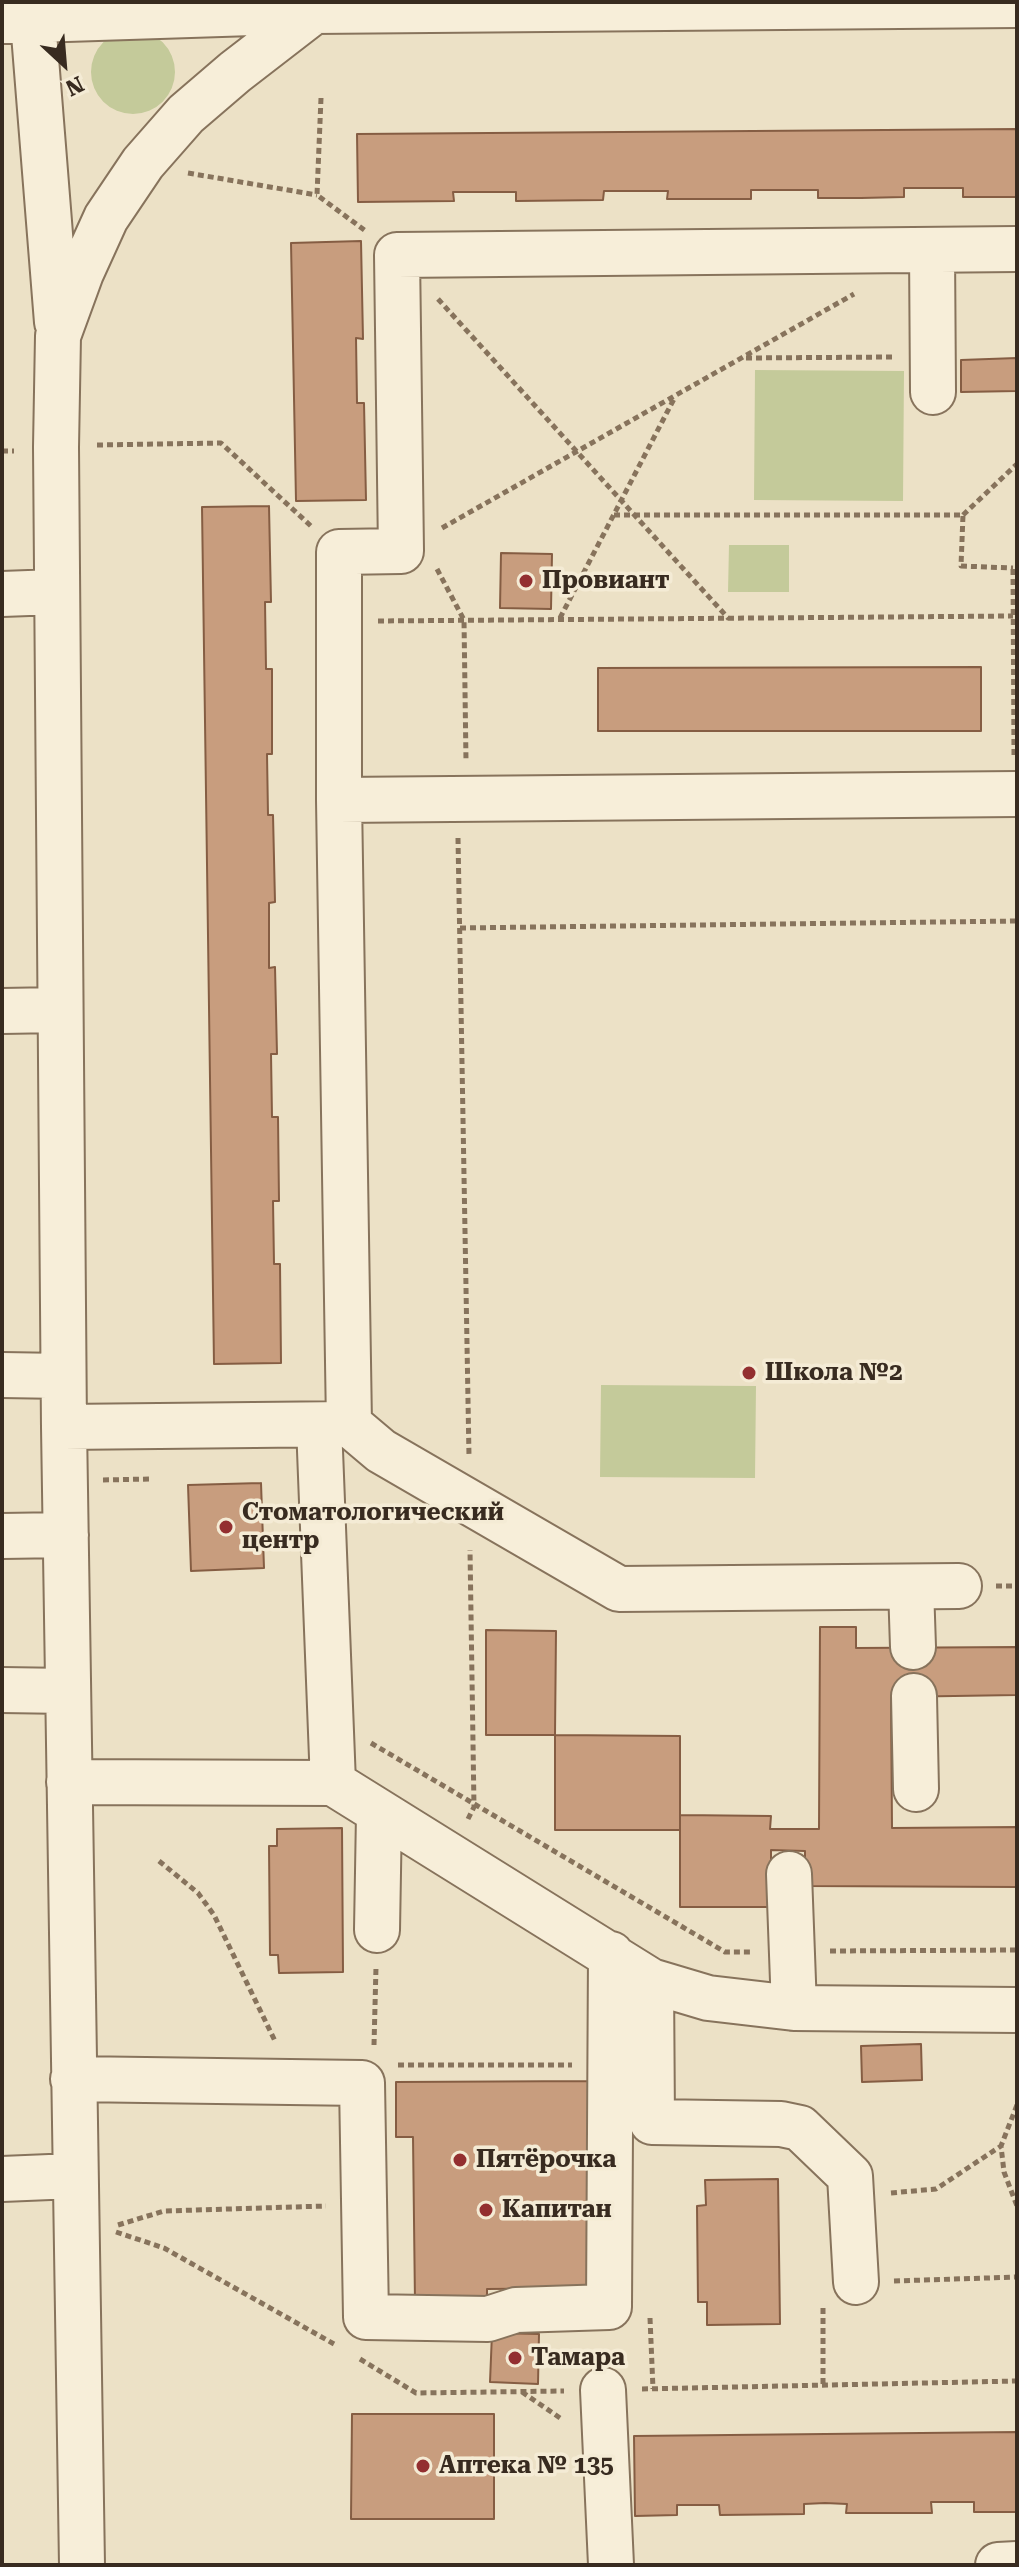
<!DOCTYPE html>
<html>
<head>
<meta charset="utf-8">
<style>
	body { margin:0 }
	#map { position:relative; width:1019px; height:2567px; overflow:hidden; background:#ece1c6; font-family:"Roboto Serif",serif }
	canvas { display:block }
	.frame { position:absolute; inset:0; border:4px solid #382b20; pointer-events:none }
	.north { position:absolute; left:24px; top:24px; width:80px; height:80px; -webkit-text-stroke:6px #f4ebd5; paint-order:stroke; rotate:154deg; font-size:22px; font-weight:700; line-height:32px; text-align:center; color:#382b20 }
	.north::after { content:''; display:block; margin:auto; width:28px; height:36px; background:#382b20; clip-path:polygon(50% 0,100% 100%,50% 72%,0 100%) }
</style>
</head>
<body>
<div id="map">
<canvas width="1019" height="2567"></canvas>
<div class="frame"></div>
<div class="north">N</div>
</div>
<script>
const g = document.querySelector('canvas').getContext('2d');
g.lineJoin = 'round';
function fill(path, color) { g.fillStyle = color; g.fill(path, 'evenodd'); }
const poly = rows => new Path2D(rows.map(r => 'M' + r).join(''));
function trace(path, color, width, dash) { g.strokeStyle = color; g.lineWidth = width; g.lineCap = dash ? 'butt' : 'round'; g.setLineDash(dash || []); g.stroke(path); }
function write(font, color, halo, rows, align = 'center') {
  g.font = font + ' "Roboto Serif",serif'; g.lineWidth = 7; g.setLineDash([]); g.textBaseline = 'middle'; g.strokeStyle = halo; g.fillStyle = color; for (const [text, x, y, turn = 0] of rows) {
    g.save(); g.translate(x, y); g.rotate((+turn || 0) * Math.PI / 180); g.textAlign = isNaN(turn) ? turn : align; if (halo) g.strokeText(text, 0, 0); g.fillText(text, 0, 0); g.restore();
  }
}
const green = poly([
	'91 72a42 42 0 1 1 84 0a42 42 0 1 1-84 0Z',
	[755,370,904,371,903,501,754,500],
	[729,545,789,545,789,592,728,592],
	[601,1385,756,1386,755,1478,600,1477]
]);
const building = poly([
	[1017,129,1017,197,963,197,963,188,904,188,904,197,861,198,818,198,818,190,751,190,751,199,667,199,668,191,604,191,603,200,516,201,516,192,453,192,454,201,358,202,357,134,1017,129],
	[361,241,363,339,356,338,357,403,364,403,366,500,296,501,291,243,361,241],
	[1017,358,1017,391,961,392,961,360,1017,358],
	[269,506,271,602,265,602,266,669,272,669,272,754,267,754,268,815,273,815,275,902,269,903,269,968,275,967,277,1054,271,1054,272,1117,278,1117,279,1201,273,1201,274,1264,280,1264,281,1363,214,1364,202,507,269,506],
	[501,553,552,554,551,609,500,608,501,553],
	[981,667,981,731,598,731,598,668,981,667],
	[261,1483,264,1568,191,1571,188,1485,261,1483],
	[820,1627,856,1627,856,1648,1017,1647,1017,1695,891,1697,892,1828,1017,1827,1017,1887,805,1886,805,1851,771,1850,771,1907,680,1907,680,1815,771,1816,770,1829,819,1829,820,1627],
	[486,1630,556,1631,555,1735,486,1735,486,1630],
	[555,1735,680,1736,680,1830,555,1830,555,1735],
	[342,1828,343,1972,279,1973,278,1955,270,1955,269,1846,277,1846,277,1829,342,1828],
	[921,2044,922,2080,862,2082,861,2046,921,2044],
	[594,2081,590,2288,487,2289,487,2302,415,2303,413,2137,396,2137,396,2082,594,2081],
	[778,2179,780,2324,707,2325,707,2302,698,2302,697,2206,706,2205,705,2180,778,2179],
	[492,2333,539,2334,538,2384,490,2382,492,2333],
	[352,2414,494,2414,494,2519,351,2519,352,2414],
	[1017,2432,1017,2512,974,2512,974,2502,931,2502,932,2513,846,2513,847,2504,825,2503,804,2504,804,2514,720,2515,719,2505,677,2505,677,2515,635,2516,634,2436,1017,2432]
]);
const path = poly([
	[321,98,317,195,367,232],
	[188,173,317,195],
	[438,299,729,619],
	[746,358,892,357],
	[97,445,221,443,312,527],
	[2,451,14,451],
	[614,515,963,515,961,566,1013,568],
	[963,515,1017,464],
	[442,528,854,294],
	[437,569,464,620,466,761],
	[560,618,675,397],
	[378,621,1013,616],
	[1014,755,1013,568,1017,568],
	[458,838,469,1456],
	[460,928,1017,921],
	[103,1480,150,1479],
	[996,1586,1017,1586],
	[371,1743,725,1952,752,1952],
	[468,1819,474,1807,470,1550],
	[159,1861,198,1893,214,1915,275,2041],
	[830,1951,1017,1950],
	[374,2045,376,1967],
	[398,2065,572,2065],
	[1017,2105,1001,2146,1004,2172,1017,2206],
	[891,2193,936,2189,1001,2146],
	[118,2225,164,2211,326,2206],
	[116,2232,164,2248,334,2344],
	[894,2281,1017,2277],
	[650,2318,653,2389],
	[360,2359,416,2393,564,2391],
	[823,2384,823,2307],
	[642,2389,1017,2381],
	[522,2392,563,2420]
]);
const minor = poly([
	[5,21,314,11],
	[33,21,57,322],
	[932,250,933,392],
	[2,594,56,592],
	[339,800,1017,794],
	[2,1011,59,1010],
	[2,1375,63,1376],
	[349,1424,381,1451,619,1589,959,1586],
	[319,1425,333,1783],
	[64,1427,349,1424,339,800,339,552,401,551,397,255,1017,249],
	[2,1536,66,1535],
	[911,1587,913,1647],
	[2,1690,68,1691],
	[914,1696,916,1789],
	[69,1782,333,1783,651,1981,708,1998,794,2008,1017,2010],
	[789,1874,794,2008],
	[377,1930,379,1814],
	[651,1981,652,2122,781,2124,800,2128,850,2176,856,2282],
	[73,2079,362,2083,366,2317,488,2319,516,2310,609,2307,611,1954],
	[2,2179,74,2176],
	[603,2390,611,2565],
	[82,2565,64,1427,56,447,58,336,81,273,106,218,143,163,186,114,235,72,314,11,1017,5],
	[998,2565,1017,2564]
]);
const markers = [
	[526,581,8,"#932f30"],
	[749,1373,8,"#932f30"],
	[226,1527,8,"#932f30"],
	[460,2160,8,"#932f30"],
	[486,2210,8,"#932f30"],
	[515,2358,8,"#932f30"],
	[423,2466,8,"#932f30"]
];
const poiNames = [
	["Провиант",542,581],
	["Школа №2",765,1373],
	["Стоматологический",242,1513],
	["центр",242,1541],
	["Пятёрочка",476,2160],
	["Капитан",502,2210],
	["Тамара",531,2358],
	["Аптека № 135",439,2466]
];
fill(green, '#c4ca9a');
fill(building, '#c89d7e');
trace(building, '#855d43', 2);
trace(minor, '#87735c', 48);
trace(path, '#87735c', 5, [6, 4]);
trace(minor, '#f7eed9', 44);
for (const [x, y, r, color] of markers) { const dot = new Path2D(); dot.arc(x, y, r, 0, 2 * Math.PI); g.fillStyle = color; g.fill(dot); trace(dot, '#f4ebd5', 3); }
write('bold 24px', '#382b20', '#f4ebd5', poiNames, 'left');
</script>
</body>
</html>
